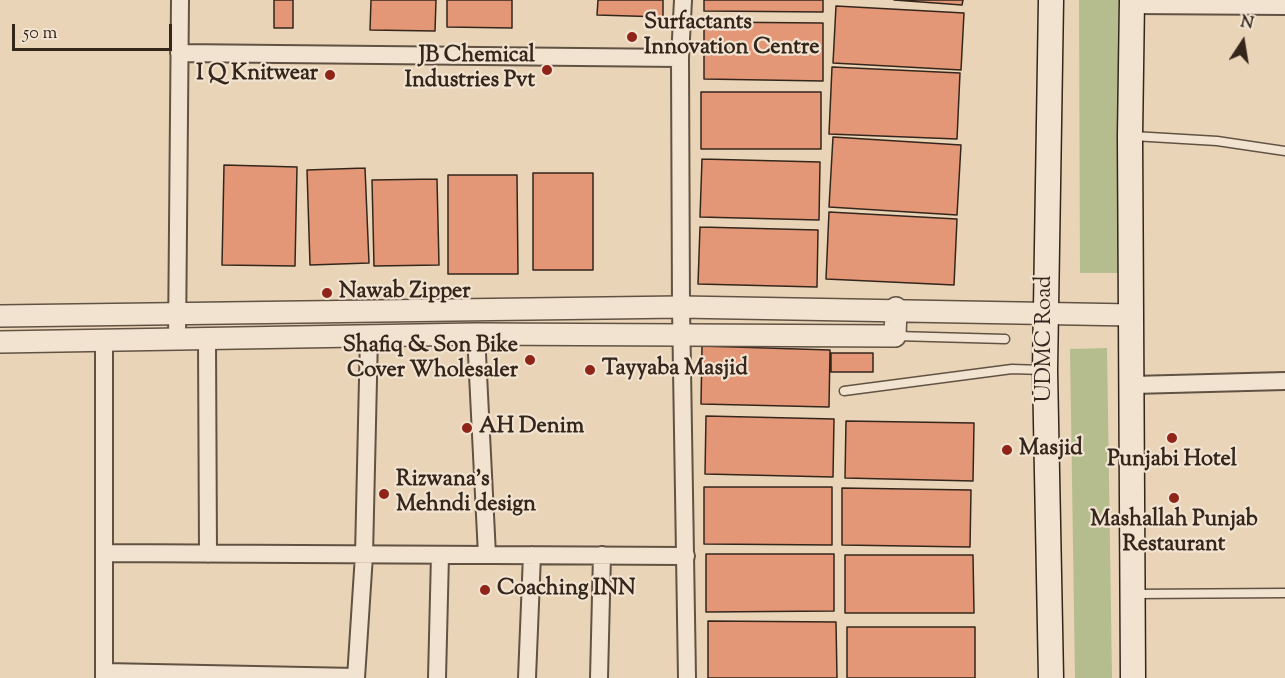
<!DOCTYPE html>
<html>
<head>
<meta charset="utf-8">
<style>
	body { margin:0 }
	#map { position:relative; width:1285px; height:678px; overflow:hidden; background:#e9d4b7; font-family:"Sorts Mill Goudy",serif }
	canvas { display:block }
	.north { position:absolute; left:1213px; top:12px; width:60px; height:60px; -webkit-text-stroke:4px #f1e3d0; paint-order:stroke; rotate:12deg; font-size:16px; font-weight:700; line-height:24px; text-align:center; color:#35261c }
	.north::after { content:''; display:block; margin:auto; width:21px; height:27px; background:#35261c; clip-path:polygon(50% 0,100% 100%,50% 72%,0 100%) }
	.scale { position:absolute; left:12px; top:24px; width:160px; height:27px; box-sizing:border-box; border:3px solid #35261c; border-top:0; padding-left:8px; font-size:18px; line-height:21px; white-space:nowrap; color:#35261c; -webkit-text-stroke:4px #f1e3d0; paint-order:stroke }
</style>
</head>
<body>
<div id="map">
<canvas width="1285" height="678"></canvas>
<div class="north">N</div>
<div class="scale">50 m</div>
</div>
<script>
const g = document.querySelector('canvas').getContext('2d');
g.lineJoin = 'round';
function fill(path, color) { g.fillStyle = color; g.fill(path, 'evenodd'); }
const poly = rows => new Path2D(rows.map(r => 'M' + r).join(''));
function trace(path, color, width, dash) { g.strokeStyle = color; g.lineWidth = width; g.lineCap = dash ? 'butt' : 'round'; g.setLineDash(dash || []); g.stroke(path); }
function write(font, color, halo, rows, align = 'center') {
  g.font = font + ' "Sorts Mill Goudy",serif'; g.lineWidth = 4.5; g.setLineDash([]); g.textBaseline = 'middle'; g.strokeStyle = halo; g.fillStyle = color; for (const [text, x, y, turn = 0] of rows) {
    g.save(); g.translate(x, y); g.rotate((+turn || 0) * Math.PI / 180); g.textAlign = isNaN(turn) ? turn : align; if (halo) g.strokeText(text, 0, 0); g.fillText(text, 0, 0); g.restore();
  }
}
const green = poly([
	[1079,0,1120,0,1121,273,1080,273],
	[1107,348,1112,678,1075,678,1070,349]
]);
const building = poly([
	[274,0,293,0,293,28,274,28,274,0],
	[371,0,436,0,435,31,370,30,371,0],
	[447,0,512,0,512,28,447,27,447,0],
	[598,0,663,0,663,17,597,15,598,0],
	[704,0,823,0,823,12,704,11,704,0],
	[894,0,963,0,962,5,894,0],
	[836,6,964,13,961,70,833,63,836,6],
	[704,22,823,23,823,81,704,79,704,22],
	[832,67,960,73,957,139,829,134,832,67],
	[701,92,821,92,821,149,701,149,701,92],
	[833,137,961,145,957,215,829,207,833,137],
	[702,159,820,162,819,220,700,217,702,159],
	[224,165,297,167,295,266,222,265,224,165],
	[365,168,369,263,310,265,307,170,365,168],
	[533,173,593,173,593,270,533,270,533,173],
	[448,175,517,175,518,274,448,274,448,175],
	[437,179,439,265,374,266,372,180,437,179],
	[829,212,957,219,954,285,826,279,829,212],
	[700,227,818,230,817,287,698,284,700,227],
	[702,346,830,350,829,407,701,404,702,346],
	[831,353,873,353,873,372,831,372,831,353],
	[706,416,834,419,833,477,705,474,706,416],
	[846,421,974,423,973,481,845,478,846,421],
	[704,487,832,487,832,545,704,544,704,487],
	[842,488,971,490,970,547,842,545,842,488],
	[706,554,834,554,834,611,706,612,706,554],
	[845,555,973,555,974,613,845,613,845,555],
	[708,621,836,622,837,678,708,678,708,621],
	[847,627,975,627,975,678,847,678,847,627]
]);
const service = poly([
	[1133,136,1217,141,1285,151],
	[896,336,1005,339],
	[844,391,1012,369,1043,370],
	[1133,594,1285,593]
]);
const minor = poly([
	[683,0,680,58,681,307,687,678],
	[1132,5,1285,6],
	[179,53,680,58],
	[476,334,487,555],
	[104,340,104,678],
	[207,340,208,554],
	[177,341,180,0],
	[1133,385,1285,381],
	[106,553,686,556],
	[104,672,356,677],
	[356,678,364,555,369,335],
	[437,678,440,555],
	[527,678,532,555],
	[599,678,602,555]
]);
const tertiary = poly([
	[0,316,681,307,1132,315],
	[0,342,476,334,895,336,896,308]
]);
const secondary = poly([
	[1132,0,1130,136,1133,678],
	[1051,678,1045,370,1051,0]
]);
const markers = [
	[632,37,6,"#8f2418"],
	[547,70,6,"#8f2418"],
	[330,75,6,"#8f2418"],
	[327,293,6,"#8f2418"],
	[530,360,6,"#8f2418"],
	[590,370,6,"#8f2418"],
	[467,428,6,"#8f2418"],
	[1172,438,6,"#8f2418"],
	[1007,450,6,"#8f2418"],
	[384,494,6,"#8f2418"],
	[1174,498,6,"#8f2418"],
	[485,590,6,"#8f2418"]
];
const poiNames = [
	["Surfactants",644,24],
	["Innovation Centre",644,49],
	["JB Chemical",535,57,"right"],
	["Industries Pvt",535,82,"right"],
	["I Q Knitwear",318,75,"right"],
	["Nawab Zipper",339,293],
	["Shafiq & Son Bike",518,347,"right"],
	["Cover Wholesaler",518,372,"right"],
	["Tayyaba Masjid",602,370],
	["AH Denim",479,428],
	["Masjid",1019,450],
	["Punjabi Hotel",1172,461,"center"],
	["Rizwana's",396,481],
	["Mehndi design",396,506],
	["Mashallah Punjab",1174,521,"center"],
	["Restaurant",1174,546,"center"],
	["Coaching INN",497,590]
];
const streetNames = [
	["UDMC Road",1046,339,-90]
];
fill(green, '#b5bd8f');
fill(building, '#e39776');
trace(building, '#35261c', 1.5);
trace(service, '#625243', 11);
trace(minor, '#625243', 20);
trace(tertiary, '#625243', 24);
trace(secondary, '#35261c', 27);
trace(service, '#f1e3d0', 8);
trace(minor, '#f1e3d0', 16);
trace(tertiary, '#f1e3d0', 21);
trace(secondary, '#f1e3d0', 24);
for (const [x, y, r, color] of markers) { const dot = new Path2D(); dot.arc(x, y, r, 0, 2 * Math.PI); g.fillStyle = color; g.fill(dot); trace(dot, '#f1e3d0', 2); }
write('bold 22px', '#35261c', '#f1e3d0', poiNames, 'left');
write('22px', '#35261c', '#f1e3d0', streetNames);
</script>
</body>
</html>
